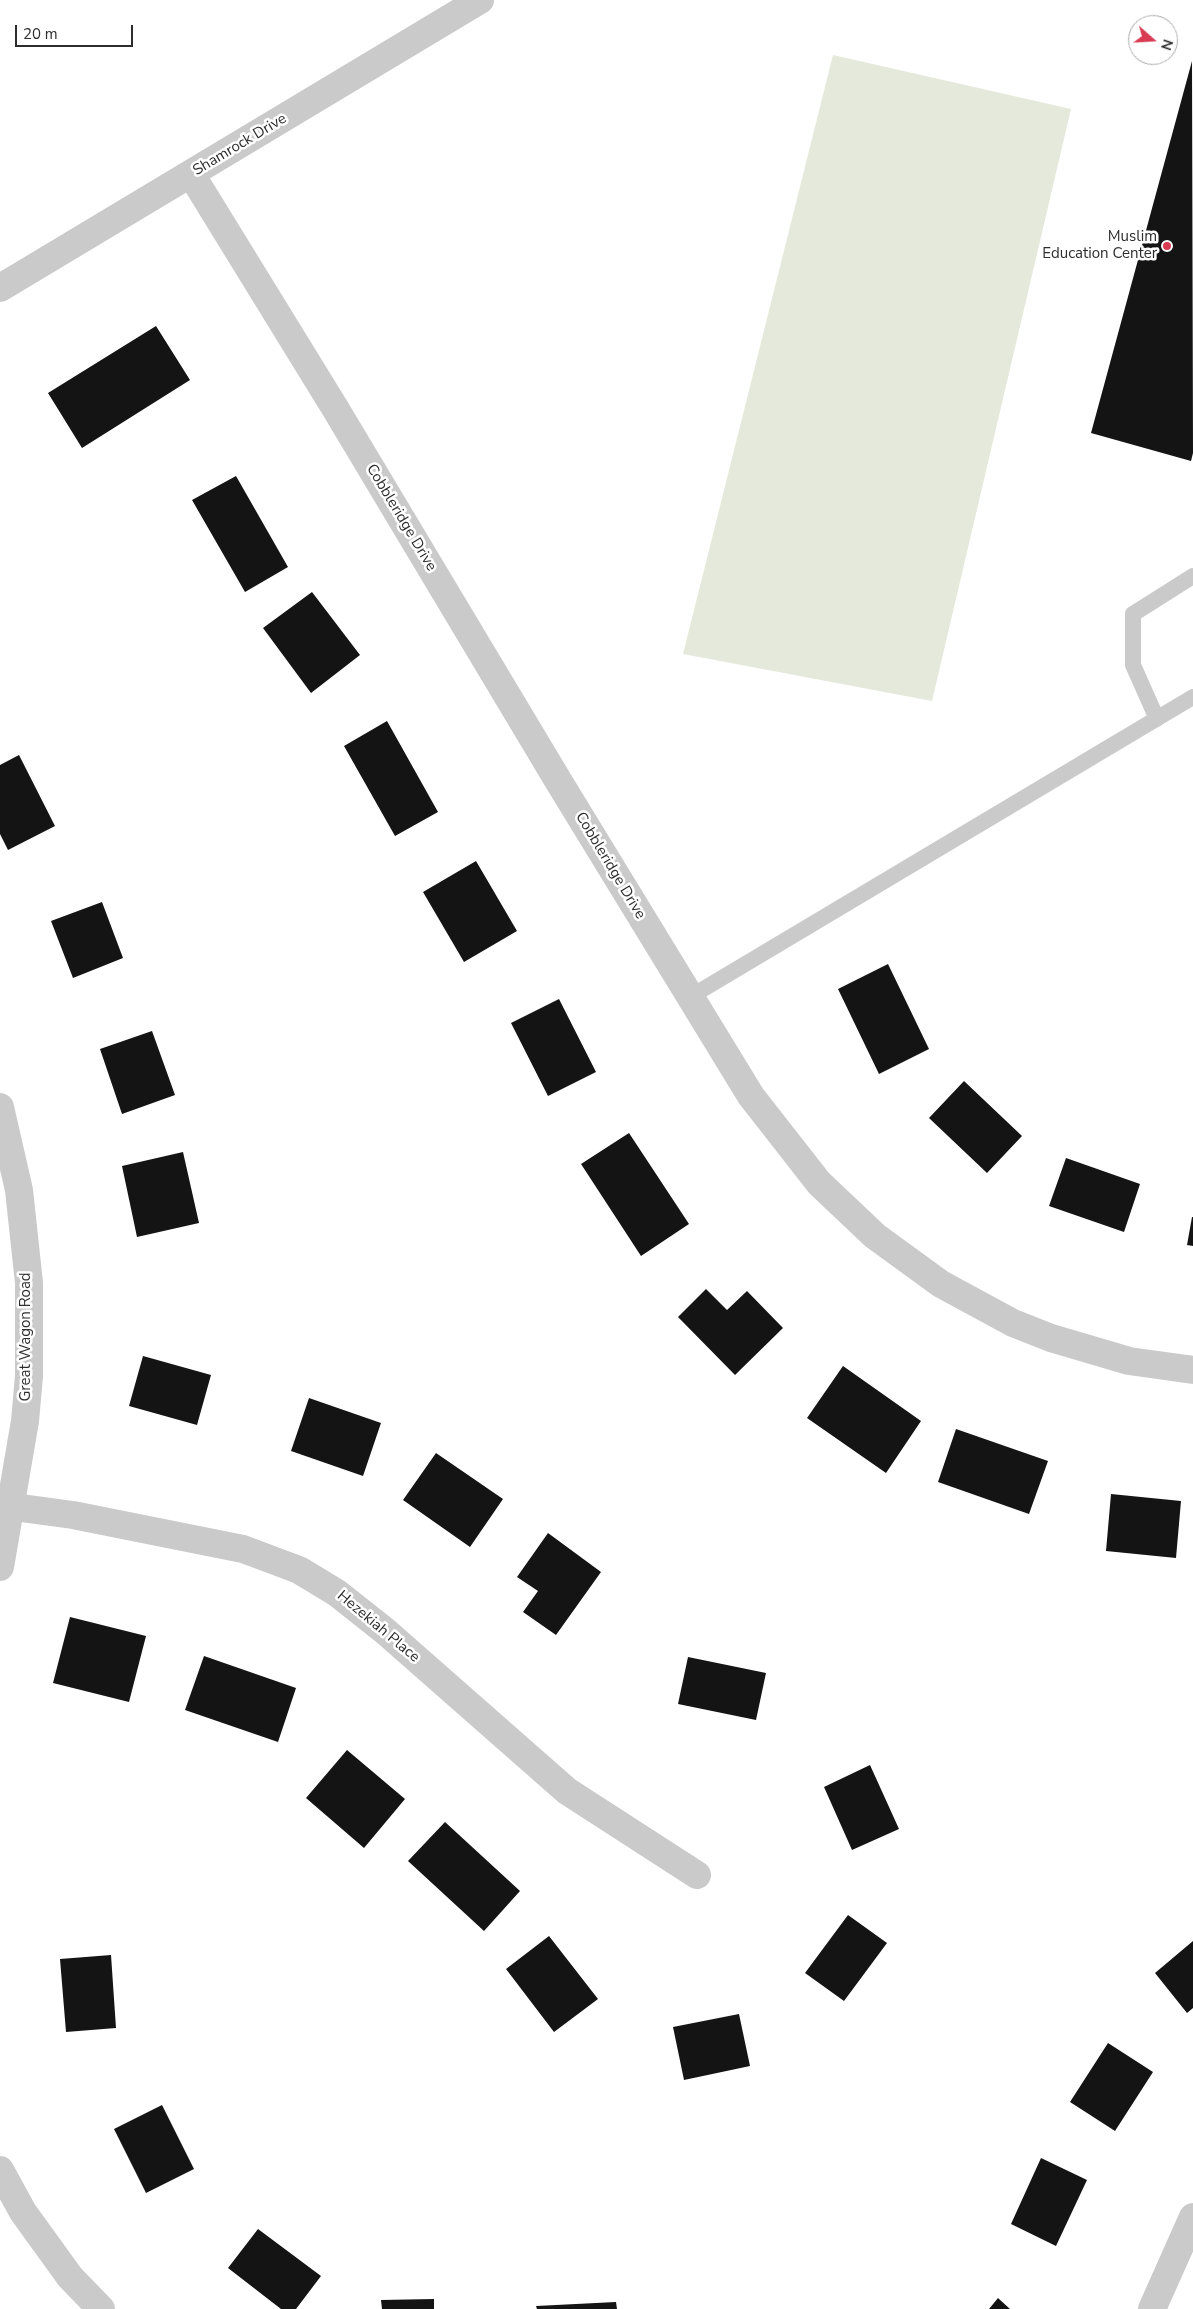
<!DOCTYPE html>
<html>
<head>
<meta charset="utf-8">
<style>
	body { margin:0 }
	#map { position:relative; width:1193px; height:2309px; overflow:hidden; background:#fff; font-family:"Nunito Sans",sans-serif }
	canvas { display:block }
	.north { position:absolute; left:1128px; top:15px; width:50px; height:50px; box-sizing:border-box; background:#fff; border:1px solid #ababab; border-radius:50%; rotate:109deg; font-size:14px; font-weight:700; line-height:20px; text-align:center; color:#2d2d2d }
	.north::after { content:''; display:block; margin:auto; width:18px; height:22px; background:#d83b52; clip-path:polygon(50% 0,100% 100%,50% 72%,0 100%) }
	.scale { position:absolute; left:15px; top:25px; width:118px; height:22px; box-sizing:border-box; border:2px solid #2d2d2d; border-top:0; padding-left:6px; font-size:15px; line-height:18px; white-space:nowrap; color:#2d2d2d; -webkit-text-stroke:4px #fff; paint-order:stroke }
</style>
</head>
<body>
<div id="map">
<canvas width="1193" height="2309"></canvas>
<div class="north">N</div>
<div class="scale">20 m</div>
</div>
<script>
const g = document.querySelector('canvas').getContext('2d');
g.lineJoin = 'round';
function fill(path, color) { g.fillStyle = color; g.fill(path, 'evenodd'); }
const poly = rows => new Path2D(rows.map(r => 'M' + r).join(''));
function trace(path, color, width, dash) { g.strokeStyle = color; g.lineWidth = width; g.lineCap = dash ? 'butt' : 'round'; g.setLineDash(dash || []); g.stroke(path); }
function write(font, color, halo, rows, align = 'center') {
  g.font = font + ' "Nunito Sans",sans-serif'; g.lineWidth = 5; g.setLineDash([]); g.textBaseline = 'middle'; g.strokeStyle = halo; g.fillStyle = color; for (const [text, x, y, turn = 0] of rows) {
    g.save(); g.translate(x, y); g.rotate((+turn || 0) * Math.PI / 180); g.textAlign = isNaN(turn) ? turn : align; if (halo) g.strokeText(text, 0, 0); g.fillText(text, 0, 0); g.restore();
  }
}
const green = poly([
	[833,55,1071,109,932,701,683,654]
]);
const building = poly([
	[1192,61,1193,453,1191,461,1091,433],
	[156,326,190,380,82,448,48,393],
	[236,476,288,567,245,592,192,500],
	[312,592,360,655,311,693,263,628],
	[387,721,438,812,395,836,344,746],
	[19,755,55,826,8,850,0,834,0,765],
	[476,861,517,931,464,962,423,892],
	[102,902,123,958,73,978,51,921],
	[888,964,929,1049,879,1074,838,989],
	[559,999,596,1072,548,1096,511,1023],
	[152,1031,175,1095,122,1114,100,1049],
	[964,1081,1022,1136,987,1173,929,1118],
	[629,1133,689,1224,641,1256,581,1164],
	[183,1152,199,1223,137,1237,122,1166],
	[1066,1158,1140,1184,1124,1232,1049,1206],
	[1192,1217,1193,1217,1193,1246,1187,1245],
	[706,1289,727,1310,747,1291,783,1328,735,1375,678,1317],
	[143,1356,211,1375,197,1425,129,1406],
	[843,1366,921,1421,886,1473,807,1418],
	[309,1398,381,1423,363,1476,291,1451],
	[956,1429,1048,1461,1029,1514,938,1482],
	[436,1453,503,1499,470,1547,403,1500],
	[1111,1494,1181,1501,1176,1558,1106,1551],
	[548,1533,601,1572,556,1635,523,1612,538,1591,517,1577],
	[70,1617,146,1636,129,1702,53,1683],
	[204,1656,296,1688,278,1742,185,1710],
	[688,1657,766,1673,756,1720,678,1704],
	[347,1750,405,1799,364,1848,306,1798],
	[870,1765,899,1829,852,1850,824,1787],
	[445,1822,520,1891,484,1931,408,1861],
	[848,1915,887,1943,844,2001,805,1973],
	[549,1936,598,1999,554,2032,506,1969],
	[1193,1941,1193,2008,1187,2013,1155,1973],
	[111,1955,116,2028,66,2032,60,1959],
	[739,2014,750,2066,684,2080,673,2027],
	[1108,2043,1153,2072,1115,2131,1070,2102],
	[162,2105,194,2169,146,2193,114,2129],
	[1041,2158,1087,2180,1056,2246,1011,2224],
	[258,2229,321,2276,296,2309,281,2309,228,2268],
	[998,2298,1010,2309,989,2309],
	[434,2299,434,2309,382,2309,381,2300],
	[616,2302,617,2309,537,2309,536,2306]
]);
const service = poly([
	[1157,719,1133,665,1133,614,1193,576],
	[690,997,1193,697]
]);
const minor = poly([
	[191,174,335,408,559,782,751,1096,819,1183,875,1236,941,1284,1013,1323,1051,1338,1129,1361,1193,1370],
	[0,1107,19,1190,29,1283,29,1376,25,1421,0,1567],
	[0,1505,73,1515,243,1549,299,1570,337,1593,385,1631,567,1791,697,1875],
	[0,2170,23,2212,70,2277,101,2309],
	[1152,2309,1193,2217]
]);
const tertiary = poly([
	[0,288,480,0]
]);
const markers = [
	[1167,246,5,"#d83b52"]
];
const streetNames = [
	["Shamrock Drive",240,145,-31],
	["Cobbleridge Drive",401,518,59],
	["Cobbleridge Drive",610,866,59],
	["Great Wagon Road",26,1337,-90],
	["Hezekiah Place",378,1627,40]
];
const poiNames = [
	["Muslim",1157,237],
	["Education Center",1157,254]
];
fill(green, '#e4e9db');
fill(building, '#141414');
trace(service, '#cacaca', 16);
trace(minor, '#cacaca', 28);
trace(tertiary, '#cacaca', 28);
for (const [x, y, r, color] of markers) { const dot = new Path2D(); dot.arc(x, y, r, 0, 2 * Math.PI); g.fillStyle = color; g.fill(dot); trace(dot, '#fff', 2); }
write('15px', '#2d2d2d', '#fff', streetNames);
write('15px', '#2d2d2d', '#fff', poiNames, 'right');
</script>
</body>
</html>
